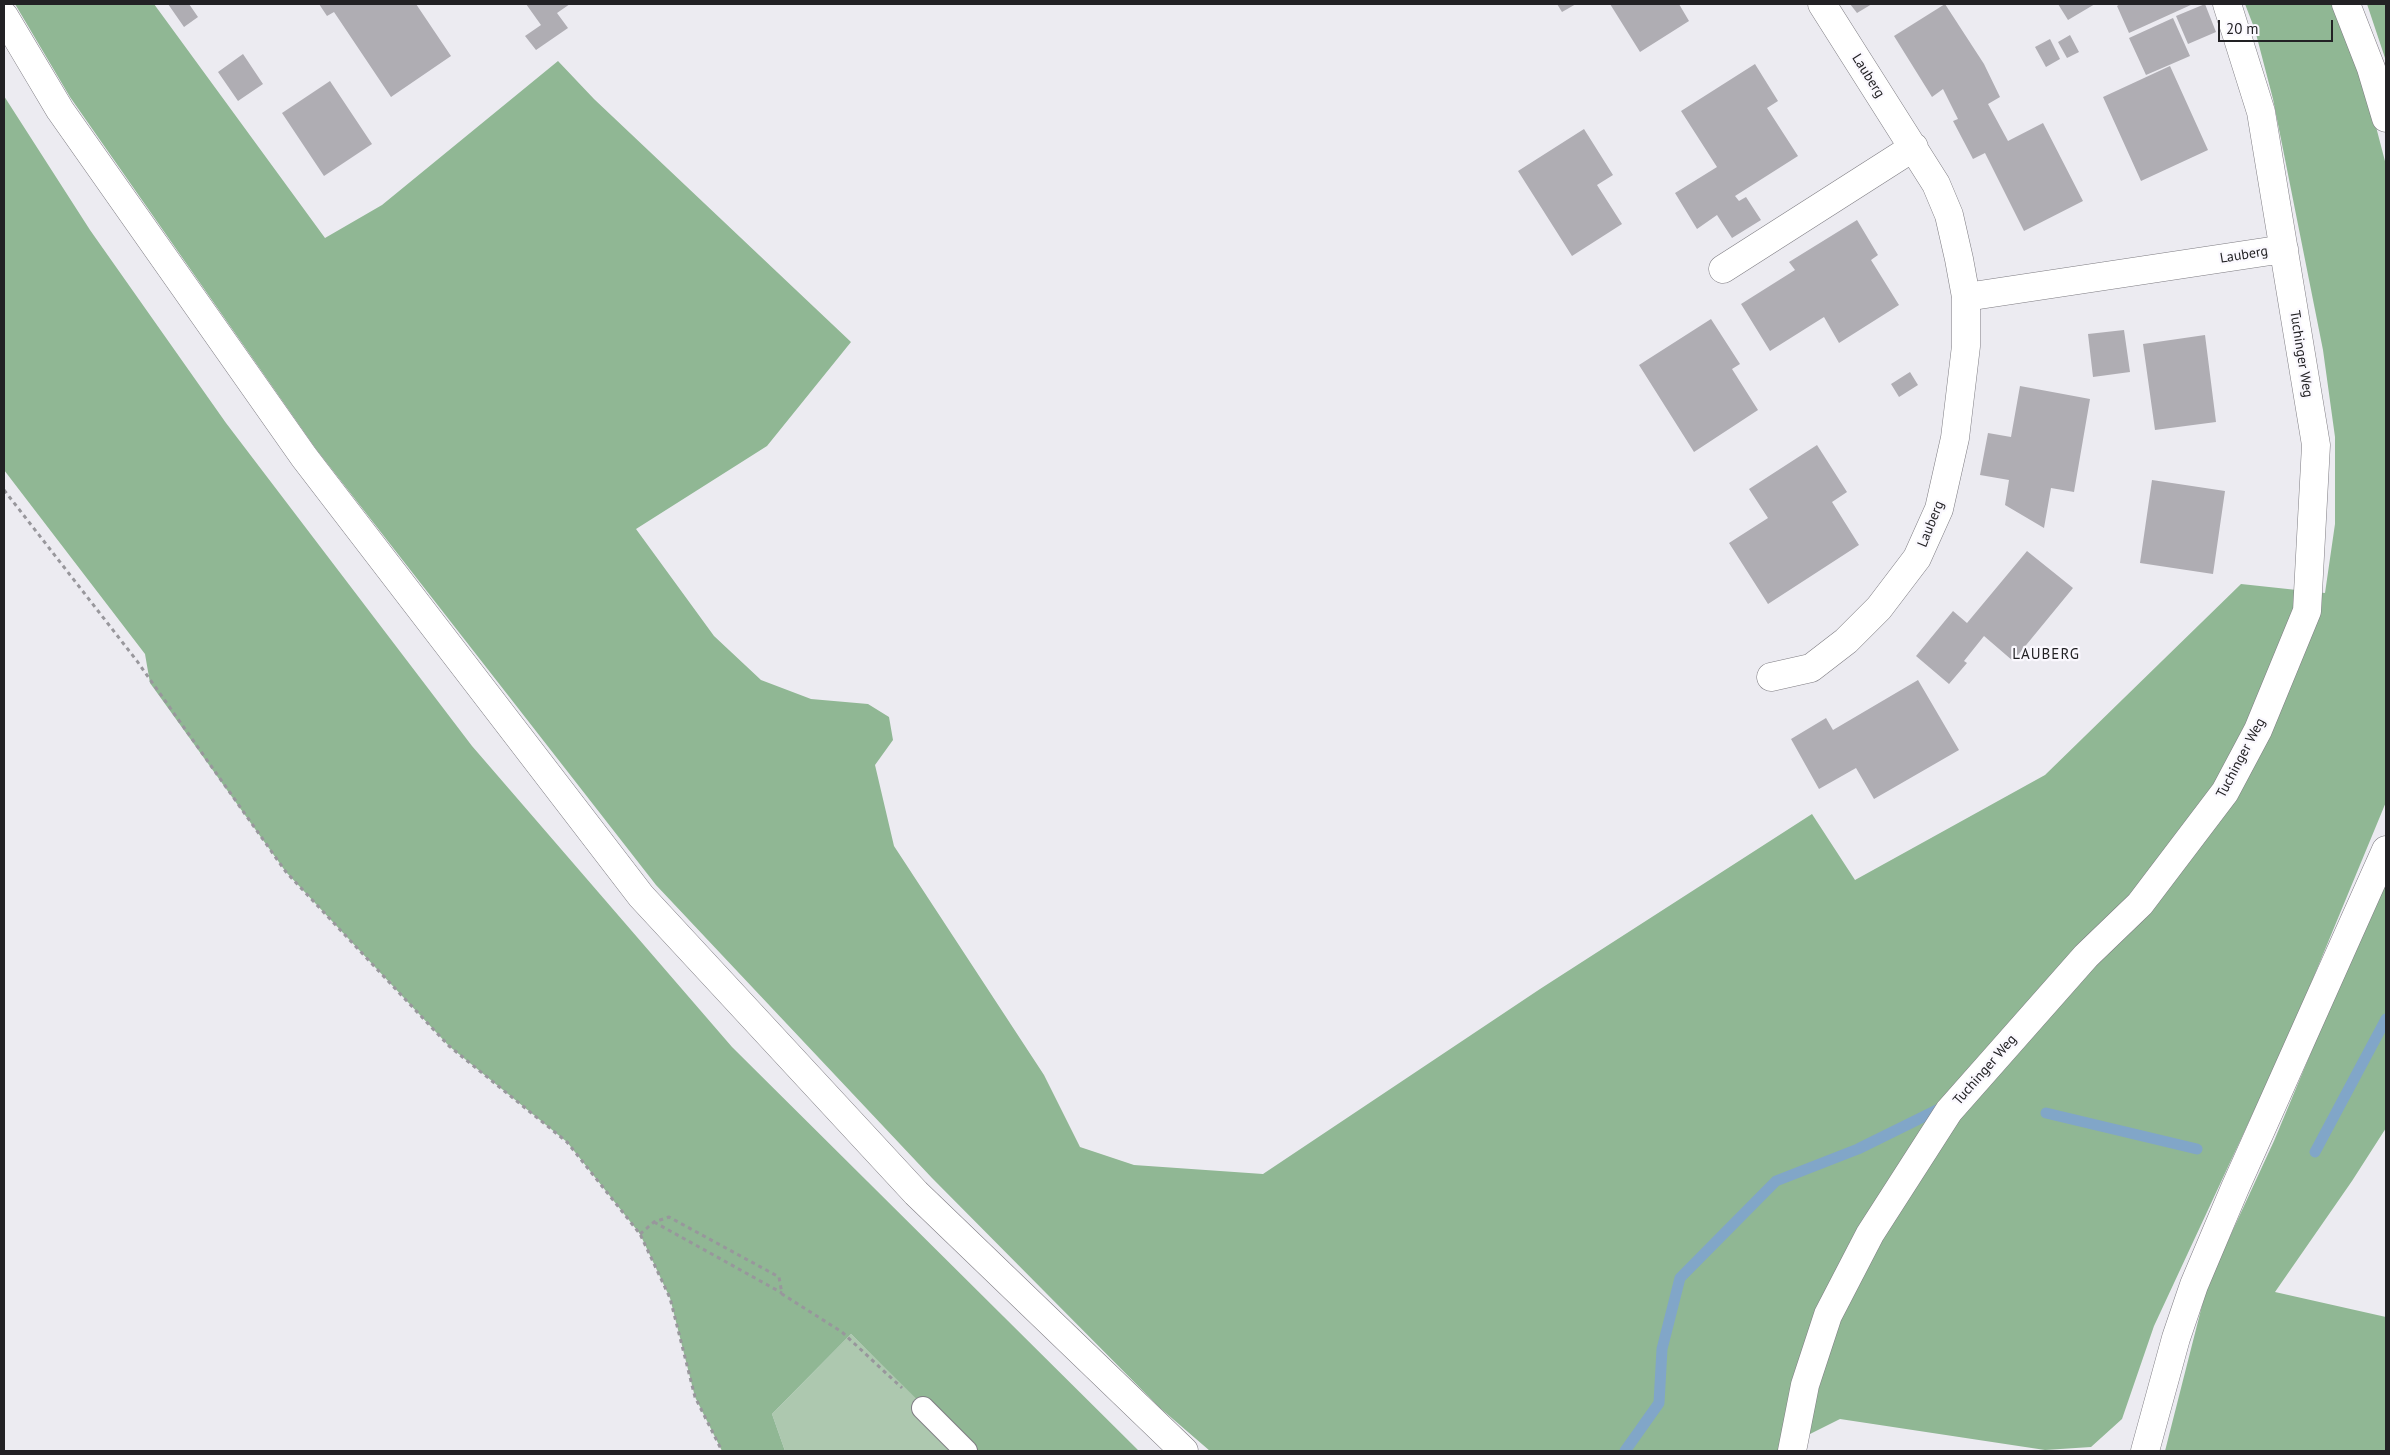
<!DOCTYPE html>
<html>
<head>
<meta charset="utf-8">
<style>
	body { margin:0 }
	#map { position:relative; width:2390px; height:1455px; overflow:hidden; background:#ecebf1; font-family:"PT Sans",sans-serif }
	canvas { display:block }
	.frame { position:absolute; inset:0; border:5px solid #222124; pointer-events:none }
	.scale { position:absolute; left:2218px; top:20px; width:115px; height:22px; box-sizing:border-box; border:2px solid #222124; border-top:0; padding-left:6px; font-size:15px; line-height:18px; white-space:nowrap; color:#222124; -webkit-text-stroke:4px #faf8fe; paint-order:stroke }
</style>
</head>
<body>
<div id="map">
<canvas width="2390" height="1455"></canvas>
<div class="frame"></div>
<div class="scale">20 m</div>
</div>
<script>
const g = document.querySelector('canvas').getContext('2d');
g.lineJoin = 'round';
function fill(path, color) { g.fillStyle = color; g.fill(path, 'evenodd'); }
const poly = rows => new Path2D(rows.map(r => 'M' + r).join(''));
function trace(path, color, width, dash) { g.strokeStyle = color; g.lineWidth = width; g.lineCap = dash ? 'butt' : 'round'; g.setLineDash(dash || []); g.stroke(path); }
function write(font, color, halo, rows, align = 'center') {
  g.font = font + ' "PT Sans",sans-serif'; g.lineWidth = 4.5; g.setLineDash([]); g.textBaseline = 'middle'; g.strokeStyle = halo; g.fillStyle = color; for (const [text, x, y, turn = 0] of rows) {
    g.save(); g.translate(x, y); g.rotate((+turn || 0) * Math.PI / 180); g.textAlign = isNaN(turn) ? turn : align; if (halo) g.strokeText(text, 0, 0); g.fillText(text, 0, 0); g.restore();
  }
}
const green = poly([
	[851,1334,925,1406,969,1451,785,1451,772,1414]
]);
const forest = poly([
	[15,4,154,4,325,238,382,205,558,61,594,99,851,342,767,446,636,529,714,636,761,680,811,699,868,704,889,717,893,740,875,765,894,846,1044,1075,1080,1147,1134,1165,1263,1174,1540,989,1812,814,1855,880,2045,775,2241,584,2325,593,2335,524,2335,437,2323,350,2273,99,2255,30,2245,4,2332,4,2363,77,2386,165,2386,802,2293,1027,2154,1326,2122,1419,2091,1447,2045,1450,1840,1419,1776,1451,1210,1451,1159,1407,932,1178,656,885,316,449,70,97],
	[2367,4,2386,4,2386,63,2385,58],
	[4,96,90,230,226,423,472,746,732,1047,1139,1451,969,1451,851,1334,772,1414,785,1451,722,1451,695,1397,670,1298,640,1234,567,1142,449,1046,286,872,150,683,145,654,4,470],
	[2386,873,2386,1128,2352,1181,2275,1292,2386,1317,2386,1451,2165,1451,2207,1286,2274,1141]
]);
const stream = poly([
	[2046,1113,2197,1149],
	[2315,1152,2386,1019],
	[1625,1451,1659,1403,1662,1349,1680,1278,1776,1181,1858,1149,1939,1109]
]);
const building = poly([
	[168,4,189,4,198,17,184,27],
	[319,4,416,4,451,56,391,97,334,12,327,16],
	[526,4,570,4,557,13,568,28,536,50,525,36,541,25],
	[1557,4,1576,4,1562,12],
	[1610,4,1679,4,1689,21,1640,52],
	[1850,4,1872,4,1857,13],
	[1945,4,1984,64,2000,97,1988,104,2008,141,2043,123,2083,201,2024,231,1985,153,1973,159,1953,121,1958,119,1943,89,1932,97,1894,36],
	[2058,4,2095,4,2068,20],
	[2120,4,2193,4,2129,33,2117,6],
	[2205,4,2216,32,2188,44,2176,16],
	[2173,18,2190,56,2146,75,2129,38],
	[2070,35,2079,52,2067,58,2058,42],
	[2050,39,2060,59,2046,67,2035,47],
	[243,54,263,84,238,101,218,72],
	[1755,64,1778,101,1767,108,1798,156,1735,196,1739,201,1746,197,1761,220,1732,238,1717,215,1697,229,1675,193,1717,167,1681,111],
	[2170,66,2208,150,2141,181,2103,97],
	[330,81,372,144,324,176,282,113],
	[1584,129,1613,175,1597,185,1622,224,1572,256,1518,171],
	[1857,220,1878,255,1871,260,1899,305,1839,343,1824,317,1770,351,1741,304,1795,270,1789,262],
	[1711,319,1740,364,1732,369,1758,410,1694,452,1639,365],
	[2124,330,2130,372,2093,377,2088,334],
	[2205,335,2216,422,2155,430,2143,344],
	[1910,372,1918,385,1899,397,1891,384],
	[2020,386,2090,399,2074,492,2051,488,2044,528,2005,505,2009,480,1980,475,1988,433,2011,437],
	[1817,445,1847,492,1832,502,1859,545,1768,604,1729,543,1768,518,1749,489],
	[2152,480,2225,491,2213,574,2140,563],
	[2027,551,2073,588,2013,661,1984,636,1964,661,1967,663,1949,684,1916,656,1953,611,1967,623],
	[1918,680,1959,750,1874,799,1856,768,1819,789,1791,739,1826,718,1833,730]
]);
const path = poly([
	[4,490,137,661,286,872,449,1046,567,1142,640,1234,670,1298,695,1397,722,1451],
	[654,1222,782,1293],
	[640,1234,654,1222,669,1217,779,1277,782,1294,842,1332,902,1388]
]);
const service = poly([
	[923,1408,966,1451]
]);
const minor = poly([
	[1723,269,1914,147],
	[1966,297,2284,249],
	[1771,677,1811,668,1846,641,1879,608,1917,558,1939,509,1955,438,1966,346,1966,297,1959,259,1949,215,1936,184,1822,4],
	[1792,1451,1805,1385,1828,1315,1870,1234,1949,1111,2086,956,2140,904,2225,792,2258,730,2307,611,2316,445,2261,112,2227,4]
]);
const tertiary = poly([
	[2346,4,2371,68,2386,118],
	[2145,1451,2176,1338,2194,1285,2235,1188,2386,850]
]);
const secondary = poly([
	[4,16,60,110,304,457,641,896,916,1193,1184,1451]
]);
const streetNames = [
	["Lauberg",1868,76,58],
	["Lauberg",2244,255,-9],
	["Tuchinger Weg",2301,354,81],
	["Lauberg",1931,524,-68],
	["Tuchinger Weg",2241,758,-62],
	["Tuchinger Weg",1985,1070,-49]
];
const neighbourhoodNames = [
	["LAUBERG",2046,655]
];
fill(green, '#adc8af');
fill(forest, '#90b794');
trace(stream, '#81a6c8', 11);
fill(building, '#afadb3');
trace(service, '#7e7c82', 24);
trace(minor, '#7e7c82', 29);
trace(tertiary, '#7e7c82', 29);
trace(secondary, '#7e7c82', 29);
trace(path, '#98979c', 3, [4, 4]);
trace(service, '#fff', 22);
trace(minor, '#fff', 28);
trace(tertiary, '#fff', 28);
trace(secondary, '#fff', 28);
write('14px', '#222124', '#faf8fe', streetNames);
g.letterSpacing = '1px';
write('15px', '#222124', '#faf8fe', neighbourhoodNames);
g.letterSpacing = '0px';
</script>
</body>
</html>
